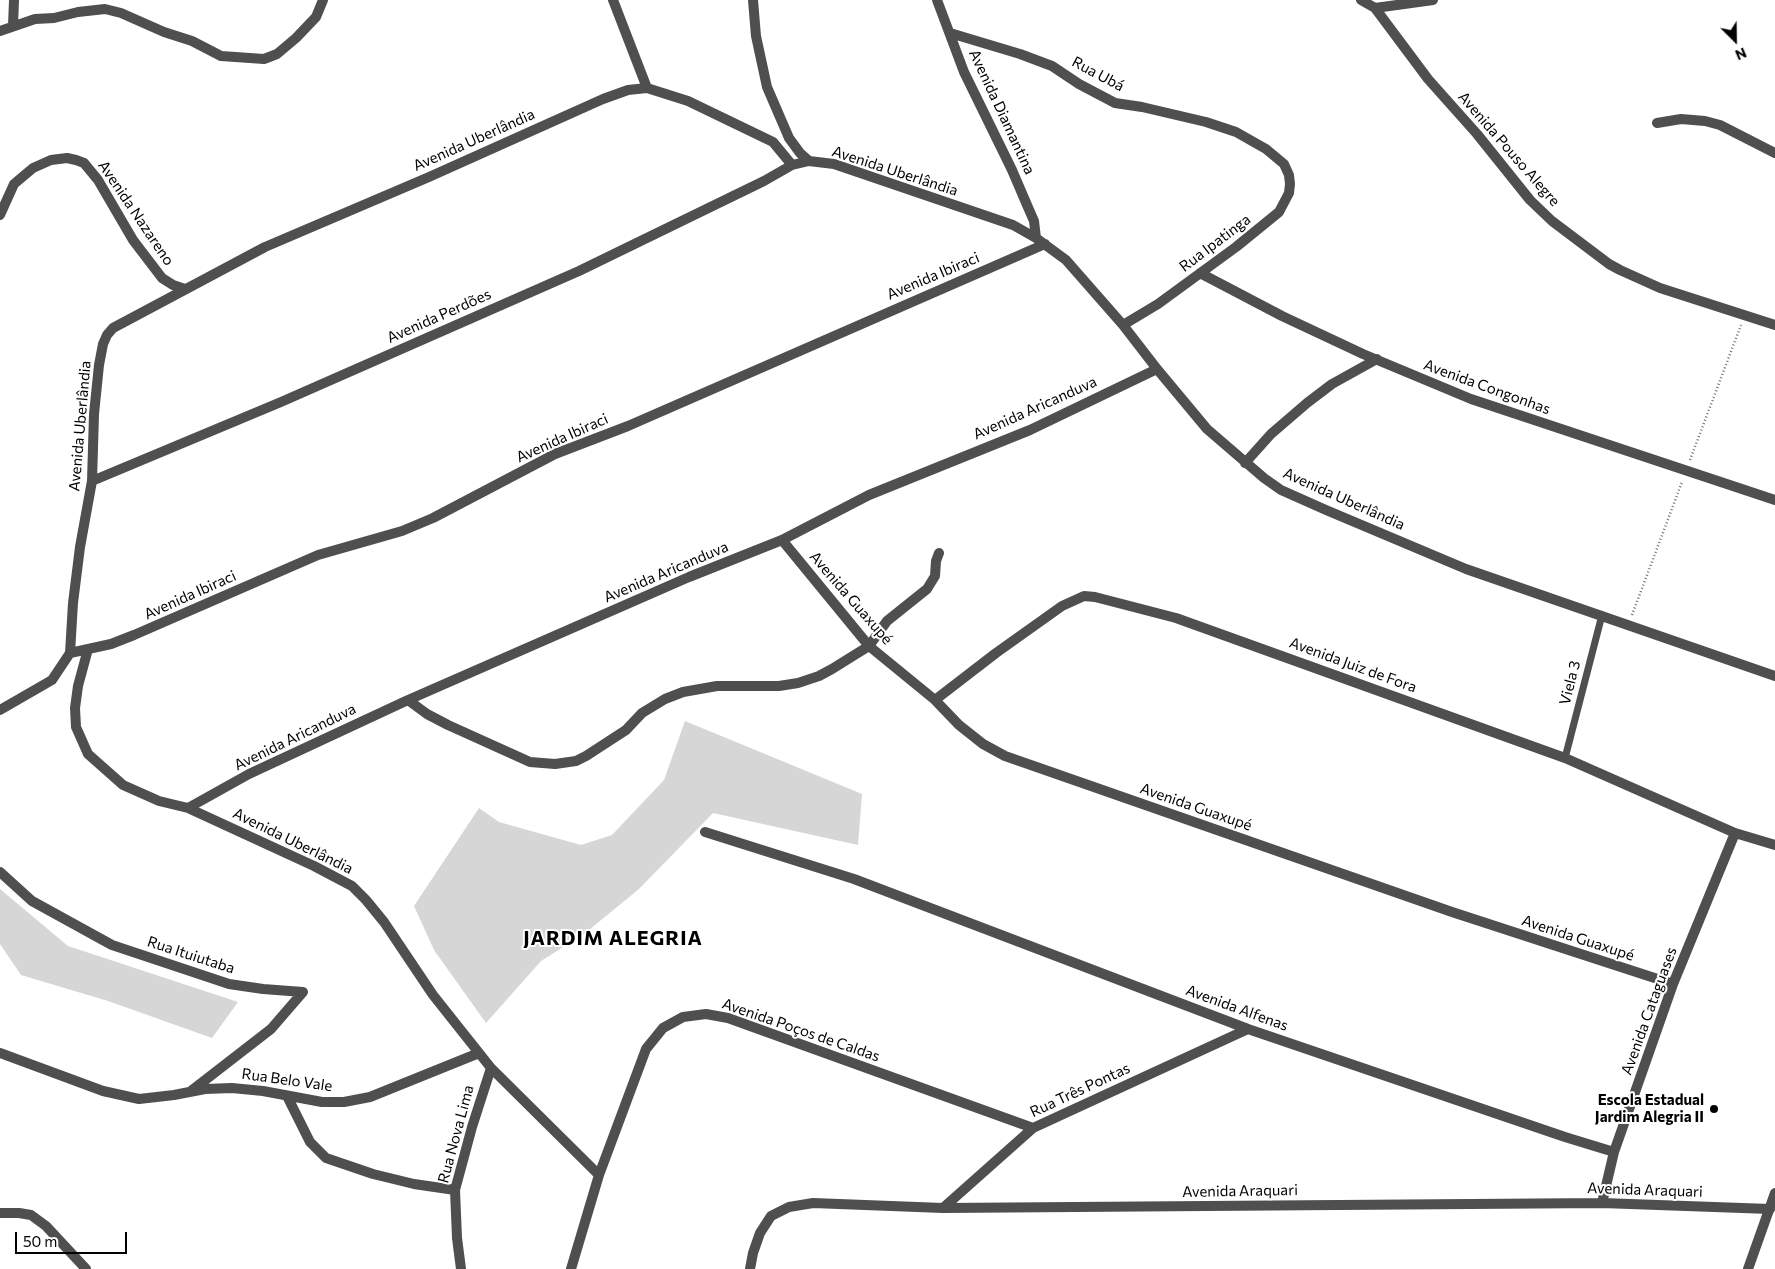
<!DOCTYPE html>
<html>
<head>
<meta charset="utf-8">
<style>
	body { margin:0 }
	#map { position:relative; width:1775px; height:1269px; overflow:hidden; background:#fff; font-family:Commissioner,sans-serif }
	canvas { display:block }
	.north { position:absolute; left:1710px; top:15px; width:50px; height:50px; -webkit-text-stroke:4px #fff; paint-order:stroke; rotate:157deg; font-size:14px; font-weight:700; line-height:20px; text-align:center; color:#000 }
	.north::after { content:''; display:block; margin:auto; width:18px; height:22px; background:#000; clip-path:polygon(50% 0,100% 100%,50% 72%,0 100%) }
	.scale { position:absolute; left:15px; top:1232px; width:112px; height:22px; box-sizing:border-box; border:2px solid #000; border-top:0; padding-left:6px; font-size:15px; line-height:18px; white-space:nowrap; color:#000; -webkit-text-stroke:4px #fff; paint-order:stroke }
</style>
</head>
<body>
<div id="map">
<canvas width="1775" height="1269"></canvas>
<div class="north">N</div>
<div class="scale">50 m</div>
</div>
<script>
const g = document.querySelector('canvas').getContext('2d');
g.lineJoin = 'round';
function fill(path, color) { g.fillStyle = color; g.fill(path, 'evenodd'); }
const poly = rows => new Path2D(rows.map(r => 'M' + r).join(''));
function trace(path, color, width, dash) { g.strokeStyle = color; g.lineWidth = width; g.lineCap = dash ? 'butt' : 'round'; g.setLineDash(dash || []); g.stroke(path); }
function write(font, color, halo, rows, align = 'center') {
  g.font = font + ' Commissioner,sans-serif'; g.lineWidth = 4; g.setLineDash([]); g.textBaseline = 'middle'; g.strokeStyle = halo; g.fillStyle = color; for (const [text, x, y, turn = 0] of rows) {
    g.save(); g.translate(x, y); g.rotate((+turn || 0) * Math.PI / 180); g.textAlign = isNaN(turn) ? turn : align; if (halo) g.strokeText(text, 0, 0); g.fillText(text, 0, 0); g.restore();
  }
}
const green = poly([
	[685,721,862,794,858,845,713,813,639,889,584,934,541,961,486,1023,434,950,414,906,479,808,499,822,581,845,612,835,664,780],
	[0,889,68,946,238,1002,212,1038,108,1001,21,975,0,944]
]);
const path = poly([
	[1690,460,1741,325],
	[1632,615,1682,482]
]);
const lane = poly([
	[1565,758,1602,615]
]);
const street = poly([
	[613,0,647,88],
	[753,0,756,36,767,87,789,138,800,153,809,161],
	[937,0,964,72,1012,170,1027,205,1034,221,1036,238],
	[1361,0,1375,8,1428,79,1477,134,1530,200,1552,221,1609,264,1620,270,1660,288,1775,325],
	[1375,8,1433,0],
	[13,26,14,0],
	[0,31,35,19,54,18,78,12,105,9,121,13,164,32,192,41,221,56,264,59,277,54,296,38,316,17,323,0],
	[950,33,1020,54,1052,66,1079,84,1115,103,1142,107,1206,122,1236,132,1266,149,1284,164,1289,175,1290,184,1289,193,1279,212,1236,247,1158,304,1123,325],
	[1657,123,1681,119,1705,121,1720,125,1775,153],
	[0,215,14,184,33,168,51,160,67,158,76,160,84,163,98,180,133,240,162,278,173,285,185,289],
	[1200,273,1282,316,1363,354,1471,399,1775,500],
	[1245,463,1271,434,1307,403,1332,384,1377,359],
	[92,481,281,402,579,271,764,181,792,165],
	[782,540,869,646,935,700,959,725,983,744,1005,756,1452,912,1673,984],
	[88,649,78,686,75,708,76,727,88,754,123,785,159,801,188,808,314,866,352,886,366,900,384,922,433,995,491,1068,599,1175],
	[70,653,73,603,80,547,92,481,94,414,99,365,103,344,107,335,113,328,265,247,429,177,603,99,628,90,647,88,688,101,773,142,792,165,809,161,834,164,1013,225,1036,238,1066,260,1123,325,1157,369,1207,429,1264,478,1281,490,1326,510,1466,569,1775,676],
	[408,700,427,714,448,725,530,762,555,764,576,761,586,756,626,730,642,713,665,699,683,692,717,686,779,686,798,683,819,676,832,669,869,646,887,621,927,589,935,576,936,561,939,553],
	[935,700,996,653,1062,606,1084,596,1095,597,1176,618,1565,758,1735,833,1775,845],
	[0,710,52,680,70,653,111,644,134,635,318,555,402,531,433,518,555,454,628,426,1045,244],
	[188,808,249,774,408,700,689,577,782,540,869,495,1030,430,1157,369],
	[705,832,854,879,1248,1029,1565,1137,1614,1152],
	[0,872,32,901,112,945,229,984,263,989,303,992,271,1029,191,1091],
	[0,1053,103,1091,139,1099,174,1095,205,1089,232,1088,263,1091,322,1102,344,1102,370,1097,479,1053],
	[287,1096,310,1142,326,1158,373,1174,414,1184,455,1190],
	[1602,1203,1614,1152,1673,984,1735,833],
	[943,1208,1033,1128,1248,1029],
	[0,1213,19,1213,31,1215,46,1226,86,1269],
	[461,1269,457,1238,455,1190,472,1127,491,1068],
	[571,1269,599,1175,646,1049,663,1028,683,1017,706,1014,728,1018,1033,1128],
	[750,1269,753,1253,760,1233,771,1216,789,1207,813,1203,943,1208,1602,1203,1770,1209],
	[1748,1269,1775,1193]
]);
const markers = [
	[1714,1109,5,"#000"]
];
const streetNames = [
	["Rua Ubá",1098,74,28],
	["Avenida Diamantina",1002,112,65],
	["Avenida Uberlândia",474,140,-24],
	["Avenida Pouso Alegre",1509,149,49],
	["Avenida Uberlândia",895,171,18],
	["Avenida Nazareno",136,213,56],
	["Rua Ipatinga",1215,243,-37],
	["Avenida Ibiraci",933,276,-23],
	["Avenida Perdões",439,316,-24],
	["Avenida Congonhas",1487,387,20],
	["Avenida Aricanduva",1035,408,-24],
	["Avenida Uberlândia",80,426,-85],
	["Avenida Ibiraci",562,438,-24],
	["Avenida Uberlândia",1344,499,24],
	["Avenida Aricanduva",666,572,-23],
	["Avenida Ibiraci",190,595,-24],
	["Avenida Guaxupé",851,598,49],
	["Avenida Juiz de Fora",1353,665,20],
	["Viela 3",1570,683,-76],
	["Avenida Aricanduva",295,737,-26],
	["Avenida Guaxupé",1196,807,19],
	["Avenida Uberlândia",293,841,26],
	["Avenida Guaxupé",1578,938,18],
	["Rua Ituiutaba",191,955,18],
	["Avenida Alfenas",1237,1008,20],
	["Avenida Cataguases",1649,1011,-70],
	["Avenida Poços de Caldas",801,1030,19],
	["Rua Belo Vale",287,1080,8],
	["Rua Três Pontas",1080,1090,-25],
	["Rua Nova Lima",456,1134,-75],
	["Avenida Araquari",1645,1190,2],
	["Avenida Araquari",1240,1191,-1]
];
const poiNames = [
	["Escola Estadual",1704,1100],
	["Jardim Alegria II",1704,1117]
];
const districtNames = [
	["JARDIM ALEGRIA",613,938]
];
fill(green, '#d6d6d6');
trace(path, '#717171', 2.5, [1, 2.5]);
trace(lane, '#4f4f4f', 7);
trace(street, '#4f4f4f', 10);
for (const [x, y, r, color] of markers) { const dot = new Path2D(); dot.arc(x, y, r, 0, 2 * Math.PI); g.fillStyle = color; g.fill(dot); trace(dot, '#fff', 2); }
write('15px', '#000', '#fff', streetNames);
write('bold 15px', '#000', '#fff', poiNames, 'right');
g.letterSpacing = '1px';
write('bold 20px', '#000', '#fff', districtNames);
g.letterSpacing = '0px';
</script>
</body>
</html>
